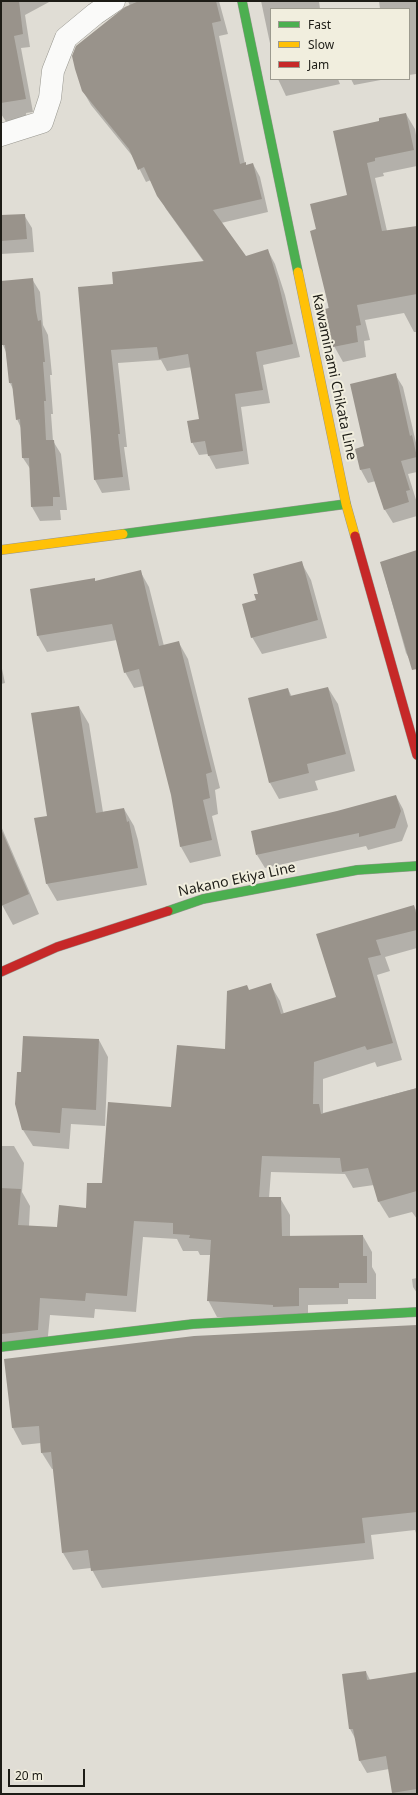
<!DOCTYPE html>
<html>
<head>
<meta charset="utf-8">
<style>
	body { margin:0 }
	#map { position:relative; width:418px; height:1795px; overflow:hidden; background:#e0ddd5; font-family:"Noto Sans",sans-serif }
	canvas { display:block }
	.frame { position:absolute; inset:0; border:2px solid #1d1c16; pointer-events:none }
	.legend { position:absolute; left:270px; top:8px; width:140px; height:72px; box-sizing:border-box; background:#f1eede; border:1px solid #9c9a8e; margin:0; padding:5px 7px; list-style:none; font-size:12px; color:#1d1c16 }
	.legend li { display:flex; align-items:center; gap:8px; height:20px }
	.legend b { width:20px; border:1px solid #9c9a8e }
	.scale { position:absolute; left:8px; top:1769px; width:77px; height:18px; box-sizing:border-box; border:2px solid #1d1c16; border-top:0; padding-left:5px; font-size:12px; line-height:14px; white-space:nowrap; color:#1d1c16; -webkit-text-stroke:3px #f1eede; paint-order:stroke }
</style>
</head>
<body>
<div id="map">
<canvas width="418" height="1795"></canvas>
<div class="frame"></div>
<ul class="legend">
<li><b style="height:5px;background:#4caf50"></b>Fast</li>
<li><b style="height:5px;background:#ffc107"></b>Slow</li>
<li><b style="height:5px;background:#c62828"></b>Jam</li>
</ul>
<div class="scale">20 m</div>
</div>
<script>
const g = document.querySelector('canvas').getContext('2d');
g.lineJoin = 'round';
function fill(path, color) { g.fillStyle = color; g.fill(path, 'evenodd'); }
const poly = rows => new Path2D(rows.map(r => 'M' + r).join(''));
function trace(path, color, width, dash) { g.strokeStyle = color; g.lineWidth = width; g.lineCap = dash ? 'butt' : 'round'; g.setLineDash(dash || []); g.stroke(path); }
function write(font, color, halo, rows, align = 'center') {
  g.font = font + ' "Noto Sans",sans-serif'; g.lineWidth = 4; g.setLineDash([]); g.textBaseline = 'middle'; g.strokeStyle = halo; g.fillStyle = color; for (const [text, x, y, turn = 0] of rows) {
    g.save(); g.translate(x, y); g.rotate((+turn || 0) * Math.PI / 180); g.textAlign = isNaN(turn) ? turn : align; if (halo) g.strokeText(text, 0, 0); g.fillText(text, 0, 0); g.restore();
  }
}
const shadow = poly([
	[1,1,51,1,25,15,30,47,21,48,33,112,26,113,27,119,7,123,1,114],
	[128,1,219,1,228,34,219,36,245,164,247,166,253,164,260,177,268,212,221,223,245,257,268,251,275,264,285,295,300,357,263,365,270,403,241,407,249,464,216,469,208,454,199,455,192,442,200,419,192,367,167,371,161,360,118,363,127,447,124,447,130,490,102,493,95,480,92,437,114,285,204,262,166,209,151,180,146,182,134,158,91,105,83,91,130,6],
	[261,1,319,1,320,9,271,9,271,48],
	[379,1,417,1,417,76,416,74,409,75,409,9,380,9],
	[278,79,338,79,340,84,286,96],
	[351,79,386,79,354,85],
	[406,114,415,129,417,141,417,166,383,173,384,176,375,178,387,231,417,227,417,332,414,332,404,313,365,320,370,340,364,341,366,357,343,362,334,346,317,230,349,196,380,122],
	[24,215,32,228,34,252,1,254,1,216],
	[32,279,40,292,43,325,48,335,52,375,50,375,53,414,51,414,53,441,61,454,67,510,60,510,61,520,40,521,32,507,31,470,23,458,21,428,17,419,13,389,10,383,6,352,3,345,1,282],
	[395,374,403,387,417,447,417,472,408,474,417,503,417,516,393,523,385,510,376,481,368,483,361,470,365,447],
	[417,551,417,668,415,669,406,653,381,563],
	[301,562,311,580,327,638,262,654,252,637,257,601,259,595],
	[140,571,149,587,164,646,179,643,188,659,220,788,215,790,218,814,212,816,221,856,190,863,181,847,172,794,144,686,134,688,125,672,117,640,47,652,38,636,31,590,94,579,96,582],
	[1,664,5,683,1,684],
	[328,688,338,704,355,771,315,781,318,790,279,799,270,783,288,689,292,697],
	[79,707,89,724,103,812,124,809,134,826,138,840,147,885,57,901,47,884,36,818,48,817],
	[396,796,403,809,408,826,402,841,368,850,366,846,265,868,257,855,337,812],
	[1,826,39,914,13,925,1,903],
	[414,906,417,912,417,948,385,957,390,971,377,975,402,1060,377,1067,375,1062,323,1079,323,1113,417,1088,417,1219,412,1212,389,1218,379,1202,374,1185,353,1188,345,1174,271,1172,269,1198,280,1198,290,1215,290,1237,363,1236,372,1252,372,1267,376,1274,376,1299,348,1299,348,1304,308,1305,308,1322,217,1317,208,1300,211,1255,200,1255,198,1251,183,1251,177,1239,143,1237,136,1312,95,1309,94,1318,50,1315,47,1346,1,1343,1,1146,14,1146,24,1163,22,1192,30,1206,29,1226,58,1228,87,1209,103,1184,171,1108,226,1050,250,991,270,984,280,1001,284,1014,337,998,317,935],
	[99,1040,108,1057,105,1126,71,1124,69,1149,33,1146,23,1130],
	[417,1278,417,1293,413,1287,412,1279],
	[417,1326,417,1536,415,1530,371,1535,374,1559,102,1588,91,1568,73,1570,63,1553,54,1469,52,1469,42,1453,41,1443,22,1445,13,1428,5,1360],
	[366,1672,370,1680,417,1673,417,1794,393,1794,389,1769,367,1773,360,1761,356,1740,350,1729]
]);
const building = poly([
	[1,1,19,1,23,34,14,36,26,99,1,103],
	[139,1,216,1,221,21,212,23,240,164,246,162,246,165,253,163,262,199,213,210,246,256,268,249,278,281,293,344,256,352,263,390,235,394,243,451,208,456,205,441,191,443,187,421,199,419,188,354,159,359,157,347,111,350,120,434,118,434,123,477,94,480,91,437,78,287,113,284,112,272,204,261,157,196,144,167,138,170,129,149,82,91,75,69,72,56,76,46,125,7],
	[406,113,414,150,375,158,375,161,367,163,382,231,417,226,417,294,357,305,361,325,356,326,358,342,333,347,325,309,329,308,310,231,316,229,310,204,347,195,333,131,379,121,379,118],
	[25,214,27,239,1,241,1,215],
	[33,278,36,311,38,321,41,320,45,362,43,362,46,401,44,401,46,440,54,440,60,497,53,497,53,506,31,507,29,458,22,458,20,419,16,420,12,383,9,383,5,345,1,345,1,281],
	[396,373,410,436,412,435,417,457,401,461,410,490,406,491,409,502,384,510,370,468,360,470,355,449,364,446,350,384],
	[417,550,417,669,412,670,380,562],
	[302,561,318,620,251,638,242,604,256,600,254,594,258,594,253,574],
	[141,570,159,646,179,641,212,772,206,774,210,798,203,800,212,840,180,847,171,795,139,669,124,673,112,624,37,636,30,589,95,578,95,581],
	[328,687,346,754,307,764,309,773,269,783,248,698,288,688,290,696],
	[79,706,96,813,124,808,127,822,129,821,138,868,46,884,34,818,47,816,31,713],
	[396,795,401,811,395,828,359,837,359,833,256,855,251,831,337,811],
	[1,829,29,894,1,906],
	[414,905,417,917,417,930,376,940,381,955,368,958,393,1043,367,1050,365,1046,314,1062,313,1104,319,1104,321,1114,417,1088,417,1191,378,1202,368,1168,342,1172,340,1158,262,1156,259,1197,281,1197,282,1236,363,1235,363,1256,367,1256,367,1283,339,1283,339,1288,299,1288,299,1306,273,1307,273,1305,207,1301,211,1240,189,1238,190,1235,173,1234,173,1223,134,1221,127,1296,86,1293,85,1301,40,1298,38,1330,2,1334,1,1188,21,1189,18,1225,57,1227,59,1205,86,1208,87,1183,102,1183,108,1102,171,1107,177,1045,225,1049,227,991,247,985,249,990,271,983,281,1014,336,997,316,934],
	[23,1036,99,1039,96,1110,62,1108,60,1133,22,1130,15,1104,17,1072,21,1072],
	[417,1325,417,1512,362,1518,365,1543,91,1571,88,1550,62,1553,51,1452,41,1453,39,1426,12,1428,4,1359,194,1336],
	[366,1671,367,1680,417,1672,417,1789,392,1793,386,1756,359,1761,353,1729,349,1729,342,1674]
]);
const street = poly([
	[1,135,42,122,50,98,53,71,66,38,95,14,114,1]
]);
const fast = poly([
	[242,1,298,272],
	[123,534,346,504],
	[168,911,203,899,357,870,417,866],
	[1,1347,193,1324,417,1312]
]);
const slow = poly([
	[298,272,346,504,355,536],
	[1,550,123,534]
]);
const jam = poly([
	[355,536,417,755],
	[1,972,57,947,168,911]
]);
const streetNames = [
	["Kawaminami Chikata Line",334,377,78],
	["Nakano Ekiya Line",237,880,-12]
];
fill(shadow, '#0003');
fill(building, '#99938b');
trace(street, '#97968f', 23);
trace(fast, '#97968f', 10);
trace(slow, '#97968f', 10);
trace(jam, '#97968f', 10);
trace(street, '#fafaf9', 22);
trace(fast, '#4caf50', 9);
trace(slow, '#ffc107', 9);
trace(jam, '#c62828', 9);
write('14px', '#1d1c16', '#f1eede', streetNames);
</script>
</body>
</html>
